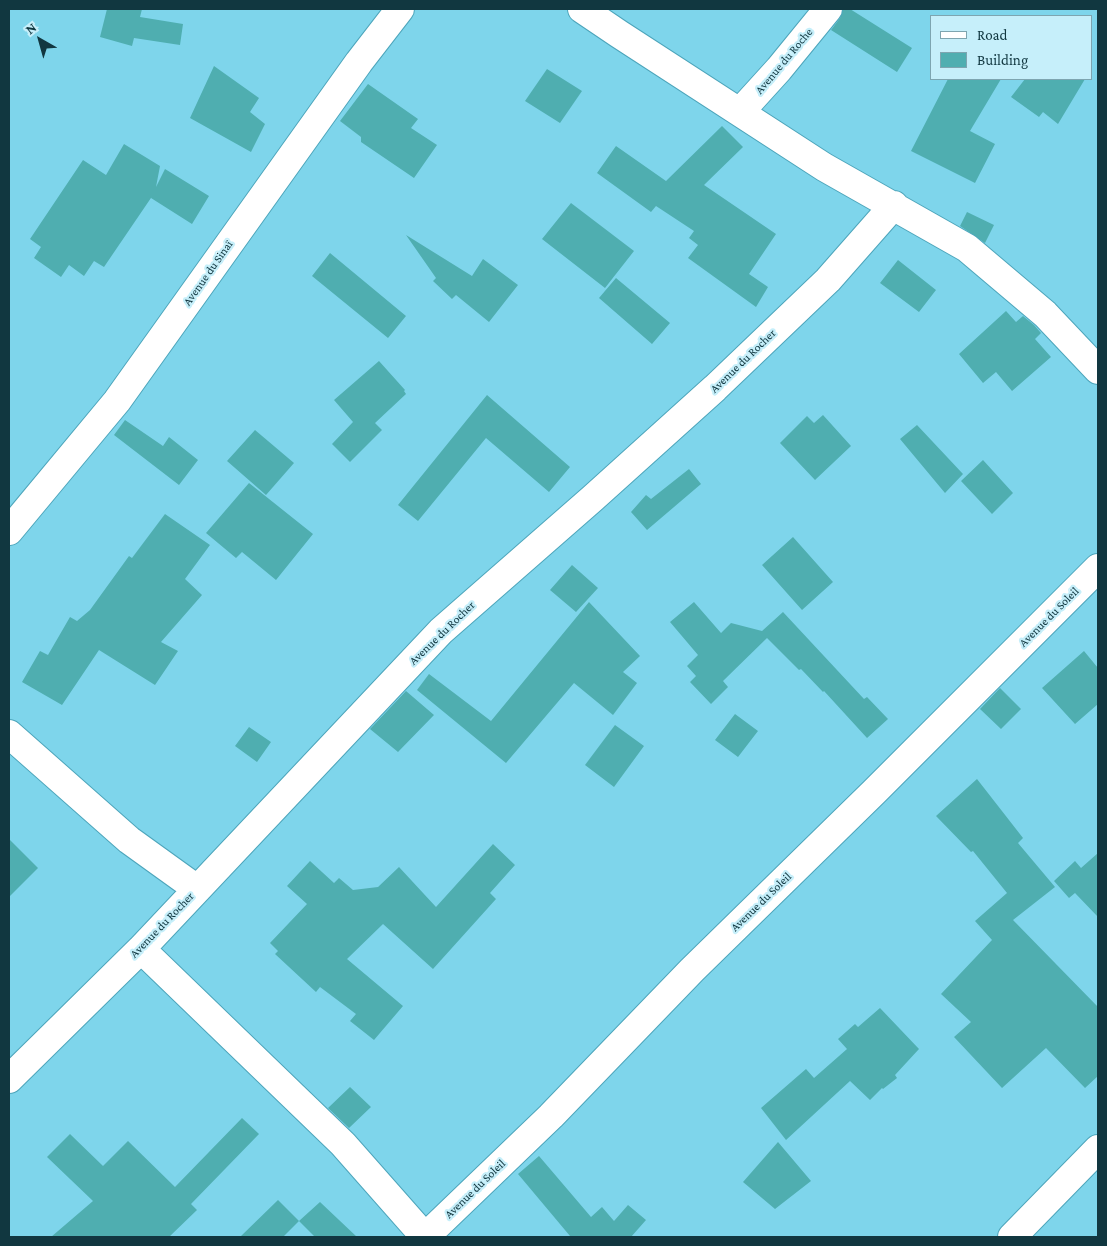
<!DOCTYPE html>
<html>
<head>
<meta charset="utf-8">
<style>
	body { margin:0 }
	#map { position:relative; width:1107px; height:1246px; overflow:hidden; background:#7ed5eb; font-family:"Crimson Pro",serif }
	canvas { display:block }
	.frame { position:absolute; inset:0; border:10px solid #113740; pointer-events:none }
	.legend { position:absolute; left:930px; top:15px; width:162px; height:65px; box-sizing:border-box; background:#c6effa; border:1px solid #7ea5b0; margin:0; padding:6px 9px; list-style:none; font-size:15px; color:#113740 }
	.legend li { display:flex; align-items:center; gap:10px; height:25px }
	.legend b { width:25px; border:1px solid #7ea5b0 }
	.north { position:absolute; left:15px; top:15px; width:50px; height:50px; -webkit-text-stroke:4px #c6effa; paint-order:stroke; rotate:322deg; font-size:14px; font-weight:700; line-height:20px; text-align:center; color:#113740 }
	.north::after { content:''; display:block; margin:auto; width:18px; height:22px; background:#113740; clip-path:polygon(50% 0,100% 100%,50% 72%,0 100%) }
</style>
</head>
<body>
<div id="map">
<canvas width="1107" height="1246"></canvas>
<div class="frame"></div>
<ul class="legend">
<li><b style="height:6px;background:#fff"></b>Road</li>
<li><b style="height:14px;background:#4faeb0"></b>Building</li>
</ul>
<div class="north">N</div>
</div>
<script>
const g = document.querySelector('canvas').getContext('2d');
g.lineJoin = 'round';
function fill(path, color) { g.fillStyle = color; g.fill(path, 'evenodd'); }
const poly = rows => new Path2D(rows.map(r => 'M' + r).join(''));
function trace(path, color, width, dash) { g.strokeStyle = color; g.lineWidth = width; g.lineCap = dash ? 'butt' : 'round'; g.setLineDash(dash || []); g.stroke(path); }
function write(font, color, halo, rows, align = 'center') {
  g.font = font + ' "Crimson Pro",serif'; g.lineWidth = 4.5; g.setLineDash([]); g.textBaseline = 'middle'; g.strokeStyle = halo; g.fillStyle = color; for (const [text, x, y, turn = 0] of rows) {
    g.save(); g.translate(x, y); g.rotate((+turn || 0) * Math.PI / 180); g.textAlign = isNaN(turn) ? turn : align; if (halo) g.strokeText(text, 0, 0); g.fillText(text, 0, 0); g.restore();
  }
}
const building = poly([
	[107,9,142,9,140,17,183,24,180,45,134,38,132,46,100,37],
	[843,9,850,9,912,48,897,72,831,30,840,18],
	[214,66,259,98,250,112,265,124,251,152,190,118],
	[547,69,582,91,560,123,525,101],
	[948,79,1001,79,970,131,995,144,975,183,911,151],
	[1025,79,1085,79,1058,124,1043,112,1039,117,1011,97],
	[368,84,418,119,411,128,437,145,414,178,361,142,361,137,340,121],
	[722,126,743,147,704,185,776,234,749,274,768,287,756,307,688,258,698,245,689,238,694,231,656,206,651,212,597,173,616,146,666,181],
	[124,144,160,166,156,187,165,169,209,196,192,224,151,198,153,195,104,267,94,261,84,276,69,265,61,277,34,258,41,247,30,239,83,160,106,175],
	[571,203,634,251,605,288,542,239],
	[967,212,994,225,985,243,960,226],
	[406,235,472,276,483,259,518,285,489,322,456,295,452,299,433,281,436,278],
	[330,253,406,316,388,338,312,276],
	[898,260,936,290,919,312,880,283],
	[616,278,670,323,652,344,599,298],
	[1006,311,1016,322,1023,316,1034,325,1041,333,1035,339,1051,357,1012,391,996,372,983,383,959,354],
	[379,361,405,390,404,391,406,394,375,423,382,430,350,462,332,444,353,422,334,400],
	[487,395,570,467,549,492,486,438,418,521,398,505],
	[823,415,851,446,815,480,780,443,807,416,814,423],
	[125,420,163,446,169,437,198,460,179,485,114,435],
	[917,425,963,474,945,493,900,439],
	[255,430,294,463,266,495,227,461],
	[983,460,1013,493,992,514,961,481],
	[689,469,701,484,647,530,631,512,646,495,651,499],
	[249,483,313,534,276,580,242,552,236,558,206,533],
	[165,514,210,545,185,579,202,595,161,642,178,651,155,685,99,650,62,705,22,682,40,651,48,655,70,617,77,621,90,610,129,556,132,558],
	[793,537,833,582,802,610,762,565],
	[572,565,598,588,576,612,550,590],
	[589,602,640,656,623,672,637,683,613,715,574,683,506,763,417,690,429,674,491,721],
	[694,602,721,633,731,623,762,631,783,612,864,699,867,697,888,719,867,738,824,691,823,692,801,669,799,670,767,638,723,681,728,687,711,704,690,682,696,676,687,666,698,655,670,622],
	[1084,651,1098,668,1098,704,1075,724,1042,688],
	[1000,688,1021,709,1001,729,980,709],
	[406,691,434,715,398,752,370,729],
	[735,714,758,731,738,757,715,740],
	[615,725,644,746,614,787,585,765],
	[249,727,271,742,257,762,235,746],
	[977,779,1023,838,1018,843,1055,887,1013,920,1098,1007,1098,1076,1085,1088,1046,1048,1002,1088,954,1037,971,1022,941,994,992,940,975,921,1007,893,973,851,971,852,936,816],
	[9,839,38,868,9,897],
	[493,844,515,865,490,893,496,899,433,969,383,924,347,959,403,1006,374,1040,350,1021,356,1014,320,987,316,992,275,954,278,951,270,943,307,904,287,886,310,861,334,883,339,878,353,890,378,887,399,867,436,907],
	[1098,853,1098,917,1075,893,1069,898,1054,881,1075,861,1081,868],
	[880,1008,919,1049,895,1075,897,1078,883,1089,882,1088,870,1100,850,1081,786,1140,761,1108,806,1069,814,1078,847,1049,838,1039,855,1024,858,1027],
	[350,1087,371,1107,349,1128,328,1108],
	[242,1118,259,1134,191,1204,197,1210,169,1237,51,1237,93,1201,47,1157,70,1134,103,1166,128,1141,175,1187],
	[778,1142,811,1181,775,1209,743,1182],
	[539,1156,591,1217,602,1207,614,1221,628,1205,646,1220,631,1237,568,1237,570,1236,518,1174],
	[278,1200,299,1221,283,1237,240,1237],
	[320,1202,357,1237,315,1237,299,1221]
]);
const street = poly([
	[582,9,619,34,824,167,967,248,1045,314,1098,370],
	[740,112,779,69,828,9],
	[9,531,117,401,359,62,400,9],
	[9,734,129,840,197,889],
	[141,949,343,1144,425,1237],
	[9,1079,141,949,441,631,593,498,715,388,828,280,894,205],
	[425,1237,551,1116,692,970,874,792,1098,568],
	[1012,1237,1098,1149]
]);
const streetNames = [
	["Avenue du Roche",784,61,-50],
	["Avenue du Sinaï",208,273,-55],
	["Avenue du Rocher",743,361,-44],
	["Avenue du Soleil",1049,617,-45],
	["Avenue du Rocher",442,633,-44],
	["Avenue du Soleil",761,902,-44],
	["Avenue du Rocher",162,925,-46],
	["Avenue du Soleil",475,1189,-44]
];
fill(building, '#4faeb0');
trace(street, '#4da5bb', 30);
trace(street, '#fff', 28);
write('12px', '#113740', '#c6effa', streetNames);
</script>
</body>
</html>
